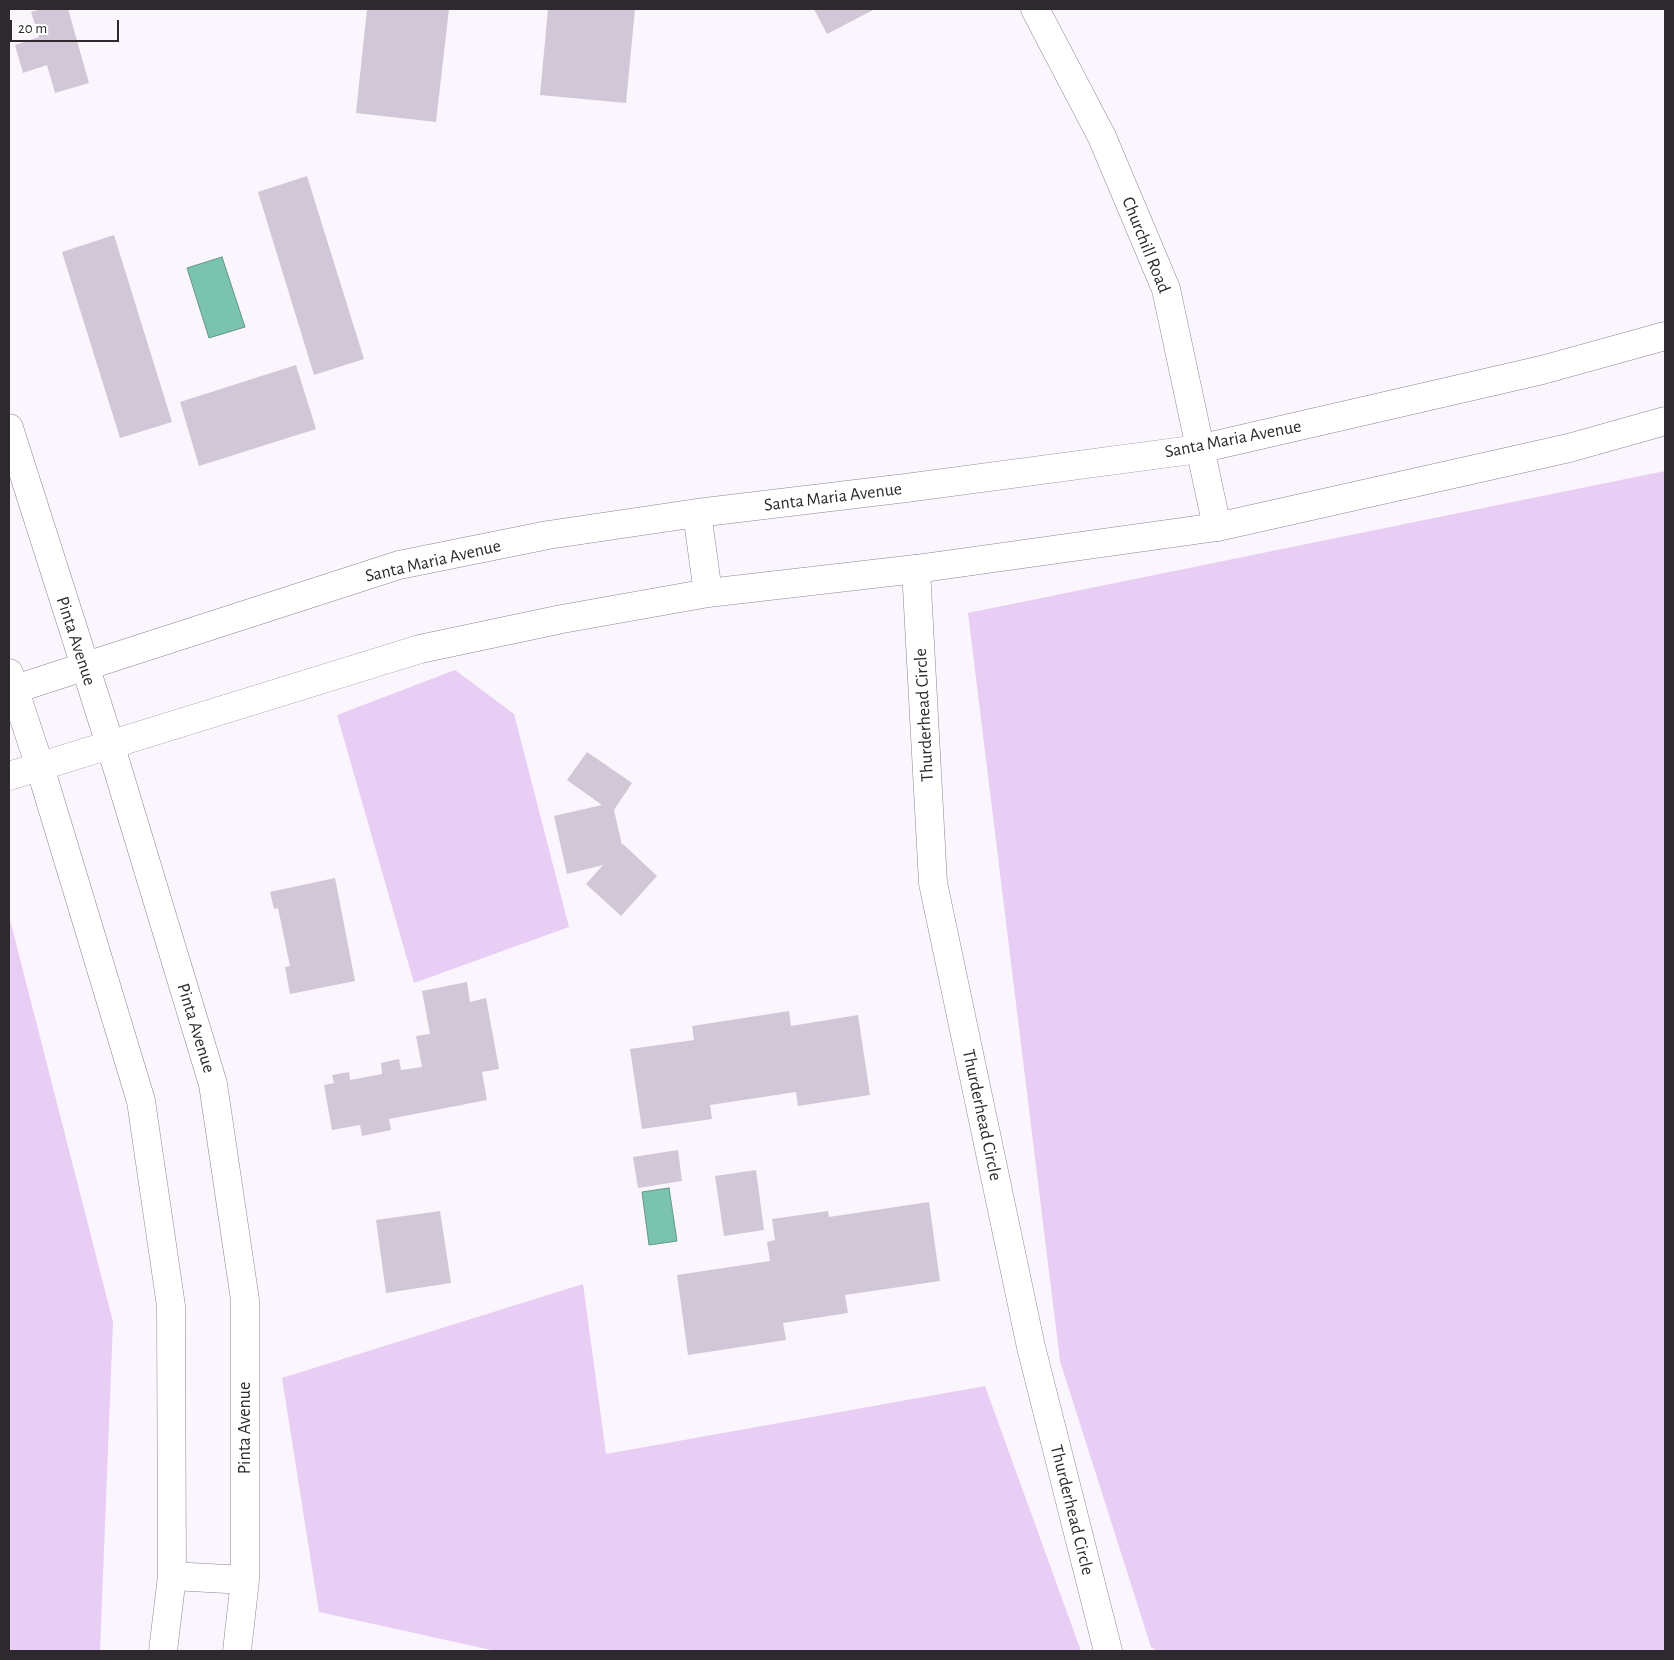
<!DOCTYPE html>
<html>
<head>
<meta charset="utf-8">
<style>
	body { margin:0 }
	#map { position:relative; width:1674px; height:1660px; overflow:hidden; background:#fbf5fe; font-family:"Alegreya Sans",sans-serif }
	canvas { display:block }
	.frame { position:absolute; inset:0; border:10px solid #2d292f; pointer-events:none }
	.scale { position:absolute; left:10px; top:20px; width:109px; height:22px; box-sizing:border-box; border:2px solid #2d292f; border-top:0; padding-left:6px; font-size:15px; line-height:18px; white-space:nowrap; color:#2d292f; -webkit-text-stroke:4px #fff; paint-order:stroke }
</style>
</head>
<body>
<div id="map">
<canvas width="1674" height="1660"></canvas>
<div class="frame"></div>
<div class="scale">20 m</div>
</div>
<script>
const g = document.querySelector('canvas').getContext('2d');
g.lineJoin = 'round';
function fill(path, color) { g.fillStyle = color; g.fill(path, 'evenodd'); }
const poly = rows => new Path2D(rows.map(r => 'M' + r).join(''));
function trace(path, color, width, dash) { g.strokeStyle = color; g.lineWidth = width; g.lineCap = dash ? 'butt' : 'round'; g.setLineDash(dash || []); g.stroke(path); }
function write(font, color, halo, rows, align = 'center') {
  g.font = font + ' "Alegreya Sans",sans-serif'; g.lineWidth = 5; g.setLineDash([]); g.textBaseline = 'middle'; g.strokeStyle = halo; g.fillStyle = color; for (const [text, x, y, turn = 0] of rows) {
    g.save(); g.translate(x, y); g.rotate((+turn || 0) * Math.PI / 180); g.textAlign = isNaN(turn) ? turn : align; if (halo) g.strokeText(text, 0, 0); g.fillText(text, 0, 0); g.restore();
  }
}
const green = poly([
	[1665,471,1665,1651,1158,1651,1151,1647,1060,1361,968,613],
	[455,670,514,714,569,927,414,983,337,715],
	[9,916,113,1322,100,1651,9,1651],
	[583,1284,606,1454,985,1386,1081,1651,496,1651,319,1612,282,1378]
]);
const water = poly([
	[222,257,245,327,209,338,187,268,222,257],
	[669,1188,677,1241,649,1245,642,1192,669,1188]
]);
const building = poly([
	[42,9,68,9,89,83,55,93,47,65,23,73,15,45,39,37,31,12],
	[367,9,449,9,436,122,356,113],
	[548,9,635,9,626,103,540,95],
	[814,9,875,9,827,34],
	[307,176,364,359,314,375,258,192],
	[114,235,172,422,120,438,62,252],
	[296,365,316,429,199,466,180,402],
	[587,752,632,783,614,810,622,845,623,844,657,876,621,916,586,884,603,865,567,874,554,816,602,805,567,780],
	[335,878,355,981,290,994,285,967,290,966,285,942,278,908,274,909,270,892],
	[467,982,470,1002,486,998,499,1069,482,1072,487,1100,389,1119,391,1130,362,1136,360,1125,332,1130,324,1085,334,1083,332,1075,349,1072,350,1080,382,1074,381,1063,399,1059,401,1070,422,1067,416,1036,430,1034,422,991],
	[789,1011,791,1026,858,1015,870,1095,798,1106,796,1092,710,1105,712,1119,642,1129,630,1049,694,1040,692,1026],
	[678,1150,682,1181,638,1188,633,1157],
	[756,1170,764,1230,724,1236,715,1176],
	[929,1202,940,1281,845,1295,848,1313,783,1323,786,1340,688,1355,677,1275,770,1261,767,1242,775,1240,772,1219,828,1211,829,1217],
	[440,1211,451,1283,386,1293,376,1220]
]);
const minor = poly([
	[1035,9,1102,137,1166,289,1217,527],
	[916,569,933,883,1031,1347,1108,1651]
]);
const tertiary = poly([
	[9,428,110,744,213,1084,245,1300,245,1580,237,1651],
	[697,513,708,593],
	[9,673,40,767,141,1101,171,1306,172,1576,163,1651],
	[9,691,399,565,548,535,697,513,906,488,1199,449,1542,370,1665,336],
	[9,776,420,649,562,619,708,593,916,569,1217,527,1569,448,1665,421],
	[172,1576,245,1580]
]);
const streetNames = [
	["Churchill Road",1146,245,68],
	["Santa Maria Avenue",1233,439,-11],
	["Santa Maria Avenue",833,497,-7],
	["Santa Maria Avenue",433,561,-13],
	["Pinta Avenue",76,641,72],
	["Thurderhead Circle",924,715,-93],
	["Pinta Avenue",196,1028,73],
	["Thurderhead Circle",982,1115,78],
	["Pinta Avenue",245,1428,-90],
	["Thurderhead Circle",1072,1510,76]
];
fill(green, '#e8cdf4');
fill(water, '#7ac3ae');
trace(water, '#639588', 1);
fill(building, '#d2c7d7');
trace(minor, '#8f8594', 29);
trace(tertiary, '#8f8594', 29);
trace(minor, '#fff', 28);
trace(tertiary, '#fff', 28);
write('18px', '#2d292f', '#fff', streetNames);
</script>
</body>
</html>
